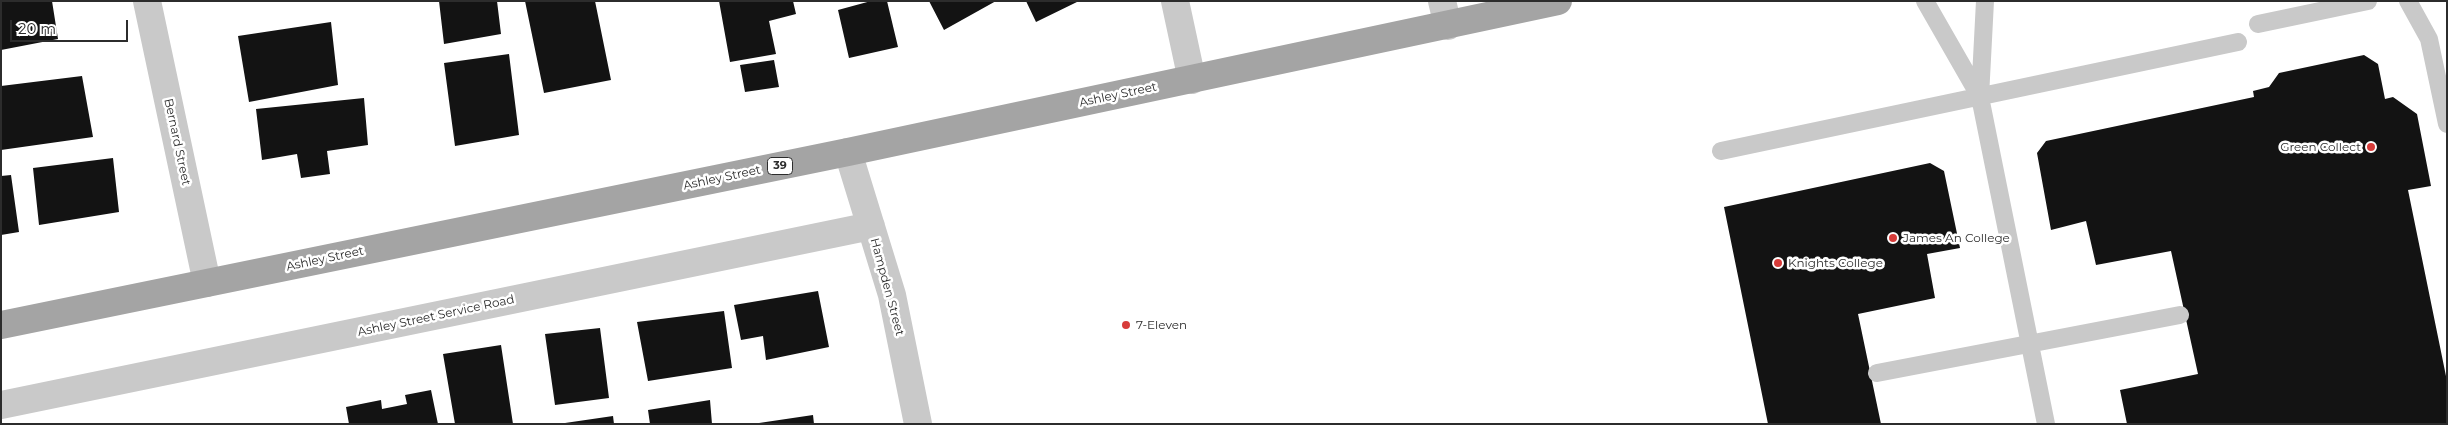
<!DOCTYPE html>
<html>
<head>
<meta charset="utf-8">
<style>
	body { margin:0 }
	#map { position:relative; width:2448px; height:425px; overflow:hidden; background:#fff; font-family:Montserrat,sans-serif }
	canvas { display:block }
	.frame { position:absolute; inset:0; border:2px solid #2c2c2c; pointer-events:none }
	.scale { position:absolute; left:10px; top:20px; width:118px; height:22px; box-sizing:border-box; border:2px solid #2c2c2c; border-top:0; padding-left:6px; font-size:15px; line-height:18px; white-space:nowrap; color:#2c2c2c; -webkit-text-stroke:4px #fff; paint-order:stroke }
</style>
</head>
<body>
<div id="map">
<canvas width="2448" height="425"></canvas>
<div class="frame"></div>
<div class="scale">20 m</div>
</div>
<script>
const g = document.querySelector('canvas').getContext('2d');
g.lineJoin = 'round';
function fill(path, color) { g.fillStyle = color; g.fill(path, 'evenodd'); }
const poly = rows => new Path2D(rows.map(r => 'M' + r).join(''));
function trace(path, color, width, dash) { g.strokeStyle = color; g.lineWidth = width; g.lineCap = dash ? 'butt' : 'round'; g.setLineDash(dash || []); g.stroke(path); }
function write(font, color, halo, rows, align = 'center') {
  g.font = font + ' Montserrat,sans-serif'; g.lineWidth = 5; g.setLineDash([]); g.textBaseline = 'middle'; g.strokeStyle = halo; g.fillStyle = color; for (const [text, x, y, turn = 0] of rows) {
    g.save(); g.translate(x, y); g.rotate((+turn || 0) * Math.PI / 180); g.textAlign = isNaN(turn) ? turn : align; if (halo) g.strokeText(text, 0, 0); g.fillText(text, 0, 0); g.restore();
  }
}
const building = poly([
	[1,1,52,1,58,39,1,50],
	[439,1,497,1,501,34,444,44],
	[525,1,595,1,611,80,544,93],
	[719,1,793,1,796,14,769,21,776,54,730,62],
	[871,1,887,1,898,47,849,58,838,10],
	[929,1,996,1,944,30],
	[1026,1,1079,1,1036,22],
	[331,22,338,85,249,102,238,36],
	[509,54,519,135,455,146,444,63],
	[2364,55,2378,64,2385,99,2393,97,2417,114,2431,186,2408,190,2447,381,2447,424,2127,424,2120,390,2198,374,2171,251,2096,265,2086,221,2051,230,2037,153,2046,141,2254,97,2253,91,2269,87,2279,73],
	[774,60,779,87,745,92,740,65],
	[82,76,93,137,1,150,1,86],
	[364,98,368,145,327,151,330,174,301,178,297,154,262,160,256,109],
	[113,158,119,212,39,225,33,168],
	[1930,163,1944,171,1960,248,1927,254,1935,298,1858,314,1881,424,1768,424,1724,207],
	[11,175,19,232,1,235,1,176],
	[818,291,829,347,766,360,763,336,741,340,734,305],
	[724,311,732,368,648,381,637,322],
	[600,328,609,398,555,405,545,334],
	[501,345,513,424,455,424,443,354],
	[431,390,438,424,349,424,346,407,381,400,382,409,407,404,405,395],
	[710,400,712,424,650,424,648,410],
	[813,415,814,424,759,424,759,423],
	[613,416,614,424,565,424,565,423]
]);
const lane = poly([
	[1925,1,1980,97,2046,424],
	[2408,1,2429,39,2447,124],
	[2258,24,2368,1],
	[1980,97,1985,1],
	[1721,151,2238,42],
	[1877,373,2180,315]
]);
const street = poly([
	[147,1,207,283],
	[1175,1,1192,80],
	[1442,1,1448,26],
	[848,152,892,295,918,424],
	[1,405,871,226]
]);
const primary = poly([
	[1,325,848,152,1558,1]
]);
const markers = [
	[2371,147,5,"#d73c3a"],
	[1893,238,5,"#d73c3a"],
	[1778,263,5,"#d73c3a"],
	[1126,325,5,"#d73c3a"]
];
const shields = [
	[780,166,25]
];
const shieldNames = [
	["39",780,166]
];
const streetNames = [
	["Ashley Street",1118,95,-12],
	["Bernard Street",177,142,78],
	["Ashley Street",722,178,-12],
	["Ashley Street",325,259,-12],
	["Hampden Street",887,287,75],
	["Ashley Street Service Road",436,316,-12]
];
const poiNames = [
	["Green Collect",2361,147,"right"],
	["James An College",1903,238],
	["Knights College",1788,263],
	["7-Eleven",1136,325]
];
fill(building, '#131313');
trace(lane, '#c9c9c9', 18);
trace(street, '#c9c9c9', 28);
trace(primary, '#a4a4a4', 28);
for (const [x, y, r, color] of markers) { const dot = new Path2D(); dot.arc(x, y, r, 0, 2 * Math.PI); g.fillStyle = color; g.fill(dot); trace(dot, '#fff', 2); }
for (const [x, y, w] of shields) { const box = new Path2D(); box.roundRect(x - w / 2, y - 8.5, w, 17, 4); g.fillStyle = '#fff'; g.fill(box); trace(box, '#2c2c2c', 1); }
write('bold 11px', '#2c2c2c', null, shieldNames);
write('12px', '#2c2c2c', '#fff', streetNames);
write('12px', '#2c2c2c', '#fff', poiNames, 'left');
</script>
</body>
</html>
